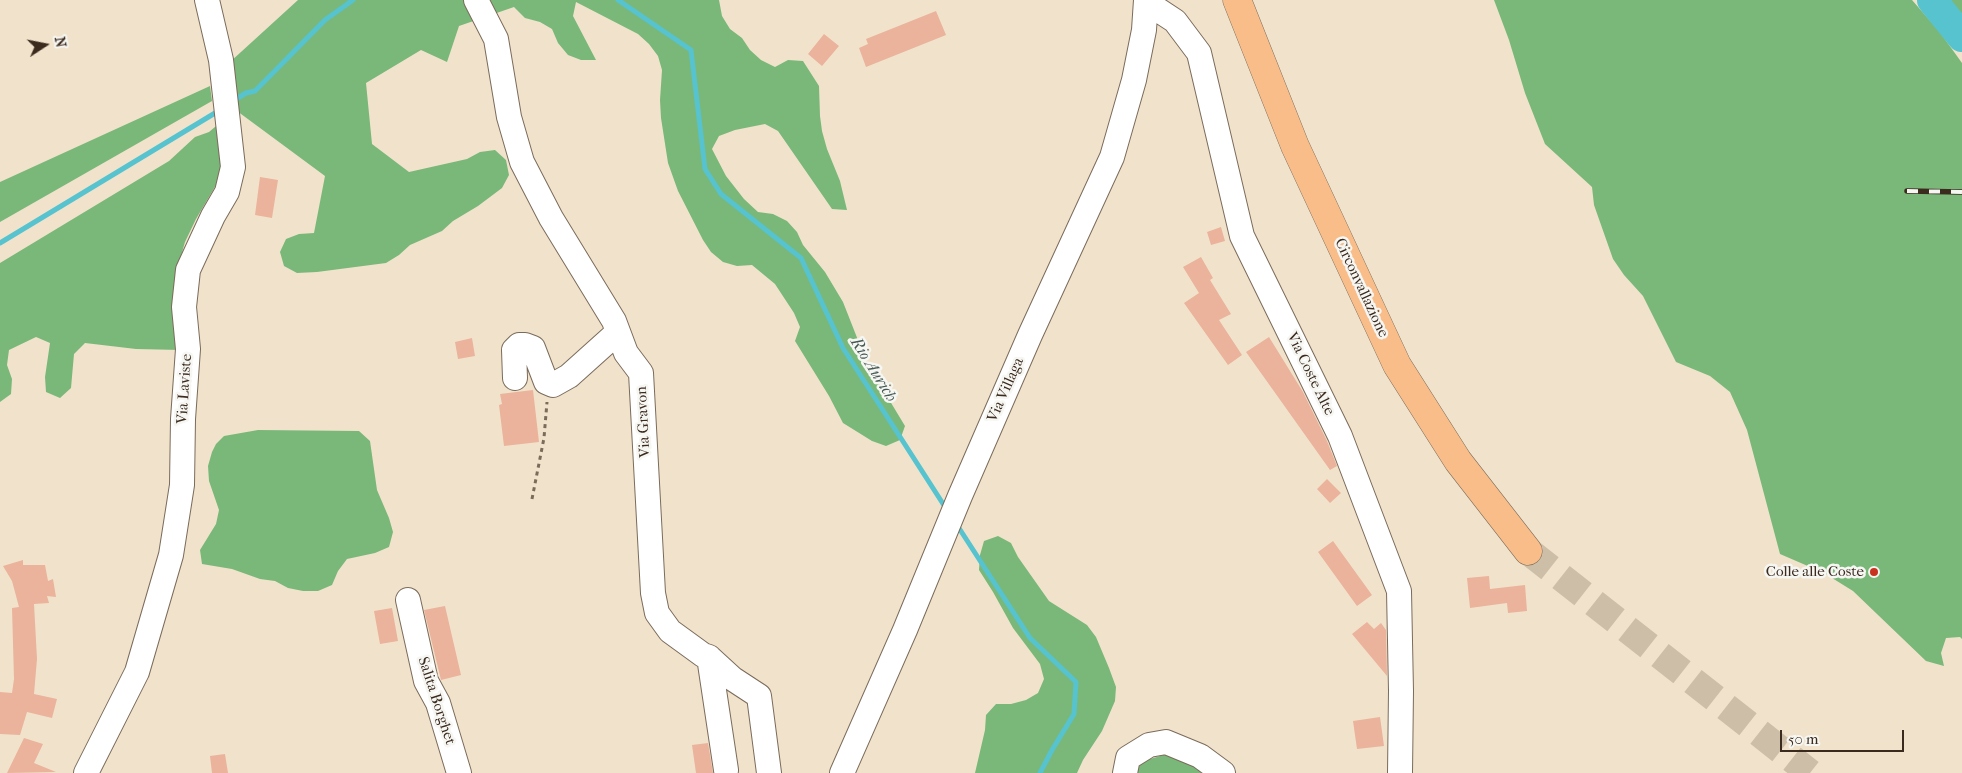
<!DOCTYPE html>
<html>
<head>
<meta charset="utf-8">
<style>
	body { margin:0 }
	#map { position:relative; width:1962px; height:773px; overflow:hidden; background:#f1e3cb; font-family:"IM FELL French Canon",serif }
	canvas { display:block }
	.north { position:absolute; left:20px; top:20px; width:50px; height:50px; -webkit-text-stroke:4px #f6f6f2; paint-order:stroke; rotate:79deg; font-size:14px; font-weight:700; line-height:20px; text-align:center; color:#3b2a1e }
	.north::after { content:''; display:block; margin:auto; width:18px; height:22px; background:#3b2a1e; clip-path:polygon(50% 0,100% 100%,50% 72%,0 100%) }
	.scale { position:absolute; left:1780px; top:730px; width:124px; height:22px; box-sizing:border-box; border:2px solid #3b2a1e; border-top:0; padding-left:6px; font-size:15px; line-height:18px; white-space:nowrap; color:#3b2a1e; -webkit-text-stroke:4px #f6f6f2; paint-order:stroke }
</style>
</head>
<body>
<div id="map">
<canvas width="1962" height="773"></canvas>
<div class="north">N</div>
<div class="scale">50 m</div>
</div>
<script>
const g = document.querySelector('canvas').getContext('2d');
g.lineJoin = 'round';
function fill(path, color) { g.fillStyle = color; g.fill(path, 'evenodd'); }
const poly = rows => new Path2D(rows.map(r => 'M' + r).join(''));
function trace(path, color, width, dash) { g.strokeStyle = color; g.lineWidth = width; g.lineCap = dash ? 'butt' : 'round'; g.setLineDash(dash || []); g.stroke(path); }
function write(font, color, halo, rows, align = 'center') {
  g.font = font + ' "IM FELL French Canon",serif'; g.lineWidth = 5; g.setLineDash([]); g.textBaseline = 'middle'; g.strokeStyle = halo; g.fillStyle = color; for (const [text, x, y, turn = 0] of rows) {
    g.save(); g.translate(x, y); g.rotate((+turn || 0) * Math.PI / 180); g.textAlign = isNaN(turn) ? turn : align; if (halo) g.strokeText(text, 0, 0); g.fillText(text, 0, 0); g.restore();
  }
}
const forest = poly([
	[298,0,719,0,722,16,730,29,742,38,750,50,761,60,775,67,788,60,803,61,819,86,820,116,822,131,827,149,840,181,847,210,832,209,778,131,765,124,735,130,719,136,712,149,726,176,744,199,758,212,773,214,787,221,797,232,803,245,825,272,843,302,867,363,905,426,900,440,886,446,872,441,843,423,829,396,795,341,800,327,794,313,775,284,752,265,737,266,723,262,711,252,703,240,678,191,668,163,661,118,660,100,662,70,658,56,649,44,638,34,576,2,573,16,596,60,581,60,568,55,558,43,552,29,540,22,525,18,514,7,459,26,447,62,421,50,366,83,372,144,409,172,467,159,480,152,495,150,506,160,509,175,502,188,478,206,453,221,442,231,410,245,399,255,386,263,317,272,297,273,284,266,280,252,286,239,299,234,314,233,325,176,237,111,230,62],
	[1494,0,1912,0,1939,31,1962,63,1962,639,1960,637,1946,638,1941,653,1944,666,1926,661,1853,591,1824,573,1780,554,1747,430,1730,392,1710,376,1676,362,1643,296,1624,275,1613,259,1594,205,1592,187,1545,144,1525,93,1509,40],
	[1927,0,1962,0,1962,29,1937,11],
	[210,86,212,101,0,222,0,182],
	[228,116,222,168,216,185,196,219,185,242,179,263,181,350,136,349,85,343,74,354,71,388,60,398,46,392,45,377,50,343,36,337,9,350,7,365,12,379,11,394,0,402,0,263,169,161,195,137,209,132],
	[258,430,359,431,370,441,377,490,389,518,393,532,389,547,375,553,347,559,338,571,332,585,318,591,303,591,288,588,275,581,260,579,232,569,202,564,200,550,216,524,219,510,209,481,208,466,212,452,216,444,224,436],
	[998,536,1011,543,1018,557,1049,601,1087,625,1096,637,1109,668,1116,687,1115,701,1102,731,1083,760,1077,773,975,773,985,730,986,715,996,704,1011,704,1026,700,1038,693,1044,679,1040,664,1013,628,993,592,979,570,980,555,984,541],
	[1170,753,1206,773,1135,773,1137,763]
]);
const stream = poly([
	[618,0,691,50,705,169,721,194,801,258,843,348,947,510],
	[233,101,246,93,255,91,325,20,353,0],
	[0,243,220,110],
	[957,525,1030,638,1076,682,1074,714,1052,750,1040,773]
]);
const river = poly([
	[1932,0,1962,37]
]);
const building = poly([
	[936,11,946,35,866,67,859,48,868,44,866,39],
	[824,34,839,46,822,66,808,54],
	[260,177,278,180,272,218,255,215],
	[1221,227,1225,241,1211,245,1207,232],
	[1201,257,1213,278,1210,280,1231,314,1219,320,1242,355,1228,365,1184,303,1199,293,1183,267],
	[1269,337,1303,392,1327,441,1337,466,1330,470,1246,352],
	[472,338,475,356,458,359,455,342],
	[533,390,539,442,504,446,499,405,502,404,500,394],
	[1327,479,1341,493,1330,503,1317,489],
	[1333,541,1372,595,1357,606,1318,552],
	[23,560,23,565,45,565,48,581,53,579,56,597,47,596,49,603,34,604,37,659,34,694,57,699,52,718,27,712,20,735,0,734,0,692,12,693,14,679,12,608,19,607,12,581,3,566],
	[1489,576,1490,589,1525,585,1527,611,1508,613,1507,603,1470,608,1467,578],
	[445,606,461,675,441,680,424,610],
	[392,608,398,641,380,644,374,611],
	[1367,622,1374,629,1381,623,1386,630,1387,676,1352,634],
	[1380,717,1384,746,1357,749,1353,721],
	[24,738,43,744,34,763,56,772,7,773],
	[708,743,713,773,696,773,692,745],
	[225,754,228,773,212,773,210,756]
]);
const highwayTunnel = poly([
	[1528,551,1810,773]
]);
const path = poly([
	[532,499,544,438,547,402]
]);
const minor = poly([
	[476,0,496,39,509,117,522,162,551,218,614,321,626,353,641,373,653,593,657,613,670,631,703,655,709,657,733,679,759,696,769,773],
	[1146,2,1175,21,1199,53,1242,236,1340,436,1399,591,1401,691,1400,773],
	[515,378,514,350,519,345,525,345,533,348,546,382,553,385,569,376,618,332],
	[408,600,426,681,438,703,459,773],
	[709,657,726,770],
	[86,773,137,672,171,555,182,485,183,419,188,349,184,307,188,270,213,216,227,192,233,167,221,60,207,0],
	[842,773,905,630,960,496,1030,335,1112,157,1134,80,1144,30,1146,0],
	[1125,773,1128,758,1149,745,1166,742,1200,756,1223,773]
]);
const highway = poly([
	[1237,0,1295,146,1397,365,1458,461,1528,551]
]);
const rail = poly([
	[1907,191,1962,192]
]);
const markers = [
	[1874,572,5,"#c8321e"]
];
const streetNames = [
	["Circonvallazione",1361,288,65],
	["Via Coste Alte",1310,374,64],
	["Via Laviste",185,389,-86],
	["Via Villaga",1006,390,-66],
	["Via Gravon",644,422,-93],
	["Salita Borghet",436,701,72]
];
const poiNames = [
	["Colle alle Coste",1864,572]
];
const waterNames = [
	["Rio Aurich",873,370,58]
];
fill(forest, '#79b879');
trace(stream, '#56c3cf', 5);
trace(river, '#56c3cf', 30);
fill(building, '#ebb29c');
trace(highwayTunnel, '#cdbea8', 28, [28, 14]);
trace(minor, '#7b6b5b', 26);
trace(highway, '#7b6b5b', 29);
trace(path, '#7b6b5b', 3, [4, 4]);
trace(minor, '#fff', 24);
trace(highway, '#f8bd89', 28);
trace(rail, '#3b2a1e', 5.5);
trace(rail, '#f6f6f2', 4, [11]);
for (const [x, y, r, color] of markers) { const dot = new Path2D(); dot.arc(x, y, r, 0, 2 * Math.PI); g.fillStyle = color; g.fill(dot); trace(dot, '#f6f6f2', 2); }
write('15px', '#3b2a1e', '#f6f6f2', streetNames);
write('15px', '#3b2a1e', '#f6f6f2', poiNames, 'right');
write('italic 16px', '#435853', '#f6f6f2', waterNames);
</script>
</body>
</html>
